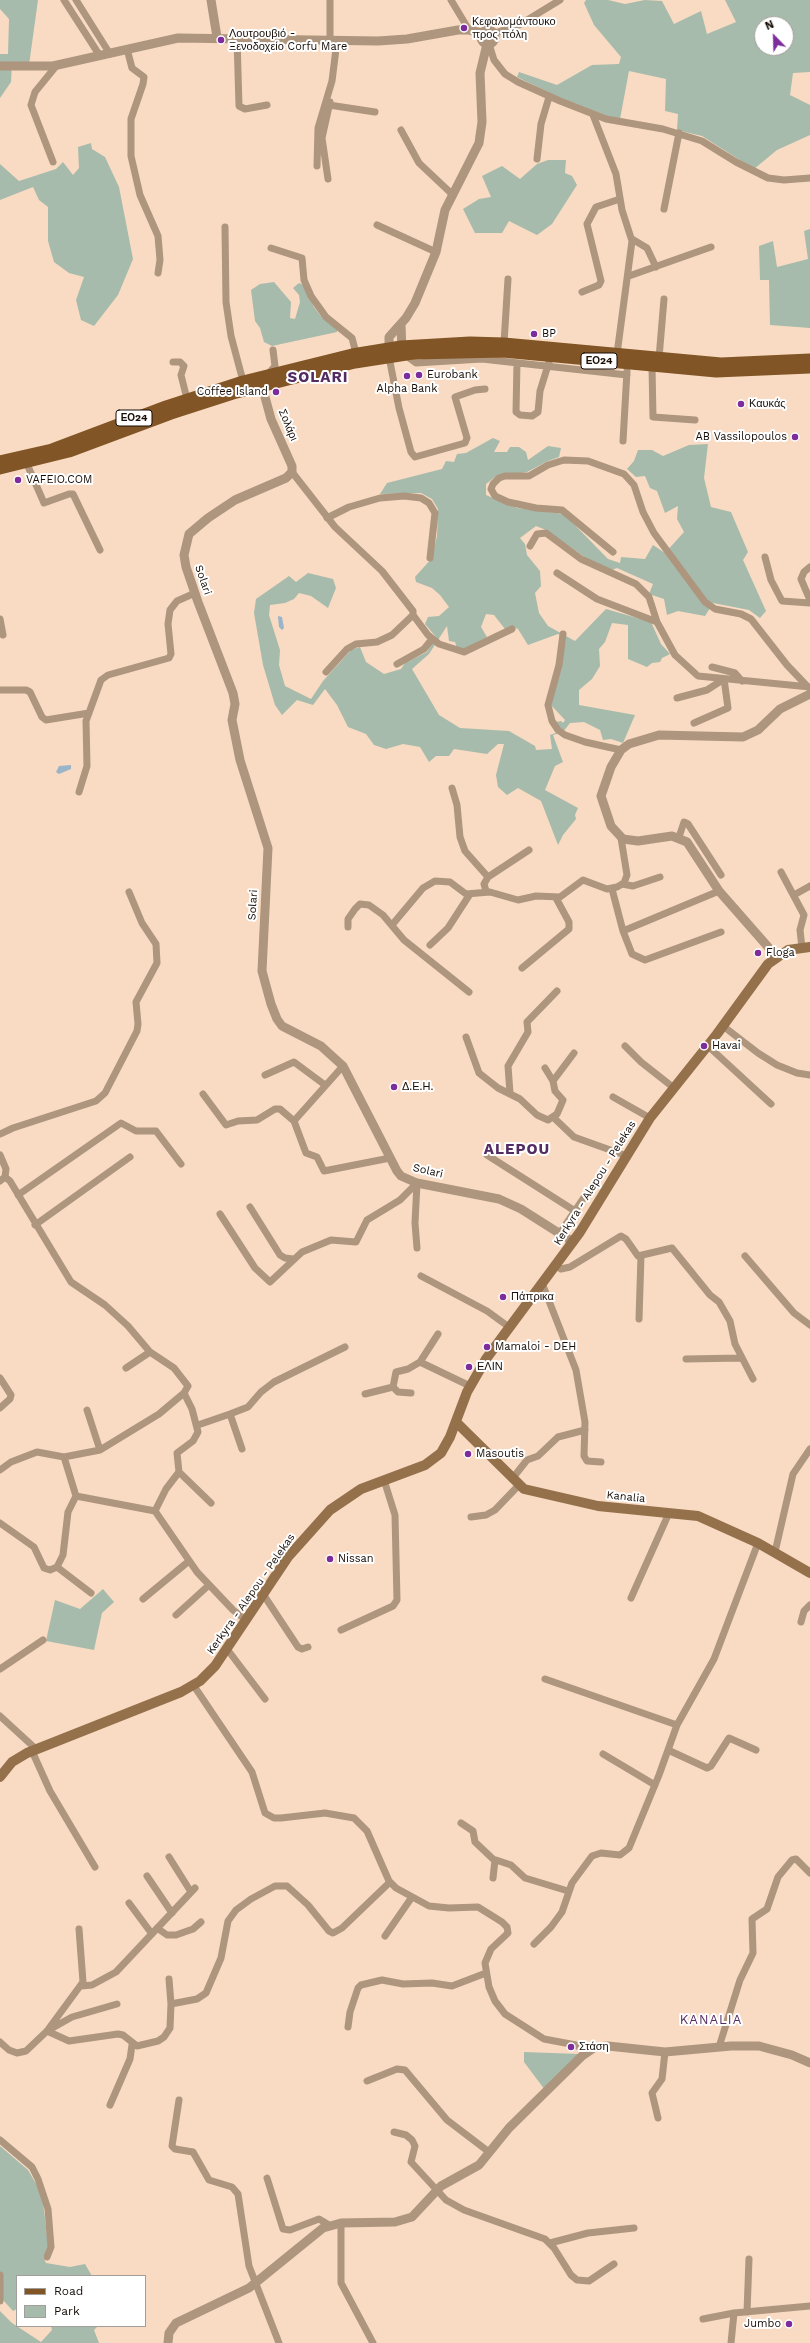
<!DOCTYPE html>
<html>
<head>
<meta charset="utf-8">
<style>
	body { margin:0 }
	#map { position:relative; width:810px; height:2343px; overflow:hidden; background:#f8dbc2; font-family:"Work Sans",sans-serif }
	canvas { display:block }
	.legend { position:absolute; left:16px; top:2275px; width:130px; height:52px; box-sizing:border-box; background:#fff; border:1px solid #a29e9b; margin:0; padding:5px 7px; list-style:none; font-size:12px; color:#170d06 }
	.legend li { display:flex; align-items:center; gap:8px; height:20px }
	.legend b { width:20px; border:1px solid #a29e9b }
	.north { position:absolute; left:754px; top:16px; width:40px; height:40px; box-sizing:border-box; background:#fff; border:1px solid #a29e9b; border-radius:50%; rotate:337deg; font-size:11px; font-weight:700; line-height:16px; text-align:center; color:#170d06 }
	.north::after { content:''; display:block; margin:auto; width:14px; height:18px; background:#7d2c9c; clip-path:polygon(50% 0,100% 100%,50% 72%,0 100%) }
</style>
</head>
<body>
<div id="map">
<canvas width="810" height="2343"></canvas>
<ul class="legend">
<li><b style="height:5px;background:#815525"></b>Road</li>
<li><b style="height:11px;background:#a6bbac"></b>Park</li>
</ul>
<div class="north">N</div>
</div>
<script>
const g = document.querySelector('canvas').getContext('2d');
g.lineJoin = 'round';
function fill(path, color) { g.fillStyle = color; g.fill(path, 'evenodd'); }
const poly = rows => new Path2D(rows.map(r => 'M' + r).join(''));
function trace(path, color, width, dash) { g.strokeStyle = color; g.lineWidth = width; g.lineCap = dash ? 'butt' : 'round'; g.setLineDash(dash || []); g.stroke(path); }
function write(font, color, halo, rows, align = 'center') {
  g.font = font + ' "Work Sans",sans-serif'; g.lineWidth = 4; g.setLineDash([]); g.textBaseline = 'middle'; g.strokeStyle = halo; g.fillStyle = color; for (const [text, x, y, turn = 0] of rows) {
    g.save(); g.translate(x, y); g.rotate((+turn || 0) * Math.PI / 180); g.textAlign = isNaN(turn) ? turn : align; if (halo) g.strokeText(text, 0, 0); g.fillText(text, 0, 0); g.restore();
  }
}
const green = poly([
	[0,0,38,0,29,65,12,64,11,82,0,98,0,54,8,54,9,19,0,9],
	[586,0,608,0,625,4,645,0,662,1,674,24,701,11,707,34,736,22,725,0,810,0,810,72,793,73,790,95,810,105,810,135,777,150,754,169,702,136,677,130,678,114,665,111,666,79,629,71,620,119,612,118,558,97,517,77,519,72,557,85,592,65,619,64,621,57,594,25,584,3],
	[762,24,786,24,786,48,762,48],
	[91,143,92,149,105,157,119,187,133,259,118,295,94,326,81,320,76,300,84,277,69,273,54,262,48,241,48,207,39,200,33,187,0,200,0,164,19,181,56,169,63,162,73,175,79,168,78,147],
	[548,160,566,160,565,173,572,176,577,185,552,224,537,235,509,221,502,233,475,233,463,209,479,199,491,197,482,176,502,166,520,179,537,164],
	[810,229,810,328,770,325,769,280,760,280,759,246,773,241,777,267,808,259,804,231],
	[274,282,291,302,290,318,295,319,300,302,299,295,293,288,299,283,303,285,314,307,320,315,337,329,337,332,272,346,264,342,260,328,255,321,251,290,260,284],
	[493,438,500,441,494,452,507,452,510,447,519,447,526,452,528,460,548,446,561,448,559,457,548,461,527,472,495,477,486,484,486,495,517,508,564,514,608,559,620,563,621,557,645,559,653,545,665,553,684,532,677,519,678,506,665,513,657,491,650,488,645,476,636,477,627,469,634,461,638,450,652,450,663,456,689,445,708,444,704,478,711,507,731,512,748,552,743,560,766,611,760,618,749,610,713,603,705,616,678,611,667,615,664,599,649,594,653,584,617,568,612,570,586,558,546,530,536,526,520,538,525,544,527,555,540,571,541,586,535,593,539,613,548,626,575,641,606,609,651,622,661,644,670,654,662,658,660,662,652,663,647,667,628,659,628,625,612,623,605,642,599,649,600,666,592,679,579,690,579,705,635,715,623,743,611,739,603,740,600,730,584,722,570,723,563,732,553,735,563,762,555,766,545,790,578,808,575,815,576,819,563,835,558,845,541,801,518,788,507,795,498,787,496,775,504,744,498,744,487,754,454,749,449,756,436,756,429,762,420,747,403,744,386,749,374,745,366,734,348,727,337,705,325,689,313,705,297,700,282,715,275,705,263,665,254,613,256,599,289,576,296,582,308,573,333,579,336,588,328,608,311,596,299,593,294,599,285,603,270,605,269,615,280,650,279,665,285,686,311,699,323,681,351,650,360,647,366,662,384,674,401,669,405,663,427,652,436,637,425,624,428,617,439,616,449,607,440,595,432,588,416,582,415,577,432,558,437,536,438,509,432,499,421,493,380,494,387,483,442,469,446,461,454,462,457,454,466,453],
	[486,614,494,615,505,629,511,626,518,629,528,645,558,634,566,638,550,704,565,720,563,723,561,721,556,722,561,731,550,735,552,749,536,750,535,746,509,731,460,728,439,715,412,669,429,654,447,626,449,641,455,642,457,648,464,649,487,637,481,627],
	[103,1589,114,1602,102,1613,94,1650,46,1641,55,1600,80,1609],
	[524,2052,579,2054,545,2090,524,2062],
	[0,2146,28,2170,42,2194,49,2251,43,2257,46,2263,70,2267,85,2264,92,2276,17,2276,17,2309,13,2311,3,2300,0,2302],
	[0,2311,12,2323,41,2342,52,2330,51,2326,98,2326,94,2330,99,2343,0,2343]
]);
const water = poly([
	[278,616,282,617,284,628,282,630,279,627],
	[71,765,71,769,59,774,56,772,59,766]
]);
const minor = poly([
	[64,0,100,56],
	[76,0,110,54],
	[451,0,469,30],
	[495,33,519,25,560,0],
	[237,38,239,106,245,109,267,105],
	[330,41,330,0],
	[489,44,494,60,505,74,518,82,560,101,606,119,663,129,702,141,736,162,768,178,784,180,810,178],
	[127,49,132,68,144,77,143,84,131,119,131,156,140,195,158,236,160,260,158,273],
	[329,105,375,112],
	[593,115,616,174,622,210,632,241,617,354],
	[401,130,419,163,453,195],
	[537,159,541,124,549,97],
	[53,162,31,105,35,92,57,65],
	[317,166,318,128,332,81,337,41],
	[328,179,322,138,330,102],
	[664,209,679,133],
	[377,225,436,252],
	[225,227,226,302,231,336,243,381],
	[632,239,647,248,656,267],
	[271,248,302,258,304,280,311,296,326,317,352,338,356,353],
	[629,276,711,247],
	[582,292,599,285,601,281,587,224,596,207,620,199],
	[504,343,508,279],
	[405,355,416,363,482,359,627,375],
	[389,357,399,408,411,452,415,457,465,443,467,438,455,397,475,390,485,389],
	[659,358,664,299],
	[173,362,180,362,184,366,181,375,187,399],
	[517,363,516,412,520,415,532,416,538,412,540,391,549,362],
	[652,367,653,417,695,420],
	[268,374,275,366,273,350],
	[623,441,627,371],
	[27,464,44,503,69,494,73,494,100,550],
	[292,472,335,527,382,571,413,611,413,615,428,635,439,644,464,652,512,629],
	[327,518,349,507,380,498,404,496,421,498,429,503,435,513,430,558],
	[530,546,537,534,546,533,581,559,636,584,649,597,657,622],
	[613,552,562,510,536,508,508,502,495,496,491,489,493,484,499,478,505,476,529,476,548,465,564,460,588,461,624,474,634,485,643,512,654,533,705,602,715,609,741,614,751,619,787,665,808,687],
	[765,557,771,580,782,601,810,603],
	[810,567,804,572,801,579,810,600],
	[557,573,597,599,657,622,675,655,698,676,810,687],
	[0,619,3,635],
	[563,634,559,665,548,705,552,721,558,730,565,735,585,742,621,750],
	[397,664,424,649,432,639],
	[712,667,735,673,742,681],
	[326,672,347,649,356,644,377,642,392,635,413,615],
	[0,690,26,690,30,692,42,717,46,720,89,713],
	[677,698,707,690,724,679,728,708,694,723],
	[452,788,457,805,460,837,465,851,488,877],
	[79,792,87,766,86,721,101,680,108,675,169,658,171,654,168,624,170,610,177,601,195,593],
	[679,837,684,822,688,824,721,875],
	[781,872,804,915,800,930,802,948],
	[622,884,633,886,660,877],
	[612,889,623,931],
	[486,891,484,884,488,877,529,850],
	[719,891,623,931,632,954,645,960,721,932],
	[794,895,810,886],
	[392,925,423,888,435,881,450,882,466,894,490,892,518,900,536,896,560,897,583,880,607,889,617,887,624,883,627,875,621,838],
	[348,927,348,919,355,909,360,904,369,905,383,915,404,940,469,992],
	[430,945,448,928,470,894],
	[522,968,569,929,569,922,556,898],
	[723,1026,758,1053,777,1065,797,1073,810,1075],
	[466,1037,479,1073,498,1088,520,1099,537,1115,548,1120,557,1114,563,1100,555,1091,553,1081,545,1068],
	[625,1046,641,1062,674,1088],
	[708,1046,771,1104],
	[265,1075,294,1062,325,1085],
	[553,1081,574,1053],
	[510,1093,508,1066,528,1032,527,1022,557,991],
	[203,1094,226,1125,238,1121,257,1120,275,1109,280,1109,294,1121,306,1153,317,1157,324,1171,390,1158],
	[613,1097,650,1118],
	[553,1117,574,1137,627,1156],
	[294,1121,343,1066],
	[0,1134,13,1128,96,1101,105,1093,137,1031,138,1024,136,1002,157,963,156,944,142,923,129,892],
	[0,1155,6,1169,5,1177],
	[487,1155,575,1211],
	[0,1181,5,1177,10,1181,71,1282,105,1305,128,1326,150,1352,126,1368],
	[417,1183,415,1223,417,1248],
	[18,1195,121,1123,136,1131,156,1131,181,1164],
	[250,1207,280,1255,285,1258,293,1259],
	[220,1214,255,1268,270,1282,302,1252,331,1240,356,1242,367,1220,400,1200,417,1183],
	[35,1225,130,1157],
	[560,1233,587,1193],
	[745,1256,794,1313,810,1325],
	[555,1265,561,1269,570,1267,621,1236,626,1239,638,1256,672,1248,710,1295,719,1302,730,1321,735,1344,753,1379],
	[421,1276,487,1311,509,1327],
	[542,1283,576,1370,585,1422,584,1456,587,1461,601,1462],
	[639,1319,641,1256],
	[686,1359,741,1358],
	[420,1362,438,1334],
	[0,1378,11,1395,10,1399,0,1408],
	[393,1387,398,1392,411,1393],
	[184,1393,192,1409,198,1432,193,1441,177,1453,179,1472,166,1489,155,1511,197,1572,233,1610,246,1620],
	[365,1394,393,1387,396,1372,408,1369,420,1362,470,1386],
	[87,1410,100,1450],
	[230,1414,248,1407,261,1392,274,1382,345,1347],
	[198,1425,230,1414,242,1449],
	[0,1470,11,1462,37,1452,64,1457,100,1450,159,1414,184,1393,188,1386,174,1368,150,1352],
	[179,1472,211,1503],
	[512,1479,527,1460,538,1456,558,1437,585,1430],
	[76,1496,155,1511],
	[471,1517,486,1515,495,1510,518,1486],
	[0,1523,34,1547,44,1568,50,1570,57,1567,63,1555,68,1512,76,1496,64,1457],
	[775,1552,793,1474,810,1449],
	[57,1567,91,1593],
	[263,1594,298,1647,302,1649,308,1647],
	[631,1598,669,1513],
	[143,1599,189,1561],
	[176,1615,209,1585],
	[801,1622,804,1611,810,1605],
	[341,1630,393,1606,397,1600,395,1515,384,1480],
	[227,1649,265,1699],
	[0,1669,43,1640],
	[545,1679,677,1725],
	[194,1686,252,1772,265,1813,274,1818,281,1818,325,1813,354,1818,367,1831,389,1881,396,1888,429,1906,449,1908,478,1907,502,1922,507,1927,508,1933,491,1949,485,1963,489,1987,495,2001,505,2014,544,2039,576,2045,587,2052],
	[0,1716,36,1749],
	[668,1750,707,1768,711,1766,729,1738,756,1750],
	[32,1751,50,1791,95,1867],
	[603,1754,655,1785],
	[461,1823,473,1831,475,1842,493,1859,511,1865,525,1878,568,1891],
	[169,1857,191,1892],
	[147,1876,172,1913],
	[493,1878,495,1860],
	[129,1903,152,1934],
	[157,1928,167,1935,176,1935,193,1929,201,1922],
	[385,1936,412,1897],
	[534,1944,551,1927,562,1912,572,1883,592,1856,601,1853,620,1855,629,1848,659,1775,677,1725,714,1659,758,1543],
	[169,1979,171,2004],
	[81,1986,92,1985,116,1972,195,1888],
	[348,2027,350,2012,358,1988,361,1985,382,1980,403,1984,432,1983,452,1986,486,1973],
	[47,2031,83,1982,79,1929],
	[47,2031,72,2017,117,2004],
	[0,2042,9,2050,17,2053,26,2051,47,2031,69,2041,118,2034,123,2035,137,2046,158,2041,164,2037,170,2028,171,2004,197,1999,206,1993,221,1958,228,1921,236,1910,251,1899,275,1886,287,1886,308,1905,329,1931,333,1933,342,1928,390,1882],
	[719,2047,740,1980,753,1953,752,1919,767,1909,778,1877,792,1860,796,1859,810,1873],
	[367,2081,397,2069,405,2070,447,2120,489,2152],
	[179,2100,172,2146,175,2149,193,2152,209,2180,232,2187,238,2194,249,2266,279,2343],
	[110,2105,130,2059,132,2045],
	[658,2118,652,2093,662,2079,665,2052],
	[394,2132,406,2135,412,2140,415,2146,411,2162,446,2200,464,2210,545,2239,554,2248,571,2275,577,2280,589,2281,614,2264],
	[0,2140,32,2167,38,2179,48,2209,51,2247,47,2257],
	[267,2178,283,2229,290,2230,319,2219,329,2225],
	[341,2223,341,2283,373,2343],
	[550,2243,588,2233,634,2228],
	[0,2275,0,2301],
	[747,2312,749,2259],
	[703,2319,734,2313,810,2306],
	[731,2343,734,2313]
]);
const tertiary = poly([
	[211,0,217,37],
	'481 37a7 7 0 1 1 14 0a7 7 0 1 1-14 0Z',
	[0,66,53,66,178,38,378,41,407,39,458,30,469,30,482,33],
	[401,324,402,353],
	[389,355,389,337,406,318,415,303,436,252,445,210,479,143,482,122,480,73,487,44],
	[262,386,271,419,292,466,292,472,286,478,235,500,208,518,189,534,184,555,186,567,198,602,233,693,235,704,232,720,240,760,268,848,262,971,271,1004,277,1019,282,1026,321,1046,343,1066,397,1171,401,1176,417,1183,499,1199,521,1209,573,1242],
	[776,956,719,891,687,842,672,836,638,841,623,839,611,826,601,796,611,767,621,750,629,744,659,735,743,737,758,730,780,709,810,694],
	[168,2343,169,2333,176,2323,249,2288,323,2228,341,2223,395,2222,412,2217,441,2186,479,2165,509,2128,582,2056,595,2047,608,2046,665,2052,731,2046,759,2046,792,2055,810,2063]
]);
const secondary = poly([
	[456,1422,524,1489,598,1506,698,1516,758,1543,810,1573],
	[0,1777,12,1762,27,1753,181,1692,200,1681,215,1666,288,1557,330,1510,361,1489,425,1465,441,1453,450,1437,467,1392,486,1359,580,1232,650,1118,717,1034,768,964,788,950,810,947]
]);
const primary = poly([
	[0,461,52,449,166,406,243,381,352,354,401,346,470,342,504,343,721,363,810,359],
	[0,469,69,452,171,414,233,394,355,363,413,354,503,352,716,372,810,368]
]);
const markers = [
	[464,28,4,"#7d2c9c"],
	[221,40,4,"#7d2c9c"],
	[534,334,4,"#7d2c9c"],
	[419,375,4,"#7d2c9c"],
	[407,376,4,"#7d2c9c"],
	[276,392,4,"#7d2c9c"],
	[741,404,4,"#7d2c9c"],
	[795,437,4,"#7d2c9c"],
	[18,480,4,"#7d2c9c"],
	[758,953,4,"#7d2c9c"],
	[704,1046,4,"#7d2c9c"],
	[394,1087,4,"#7d2c9c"],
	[503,1297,4,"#7d2c9c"],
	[487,1347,4,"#7d2c9c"],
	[469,1367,4,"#7d2c9c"],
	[468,1454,4,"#7d2c9c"],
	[330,1559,4,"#7d2c9c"],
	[571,2047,4,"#7d2c9c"],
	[789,2324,4,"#7d2c9c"]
];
const shields = [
	[599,361,36],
	[134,418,36]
];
const shieldNames = [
	["ΕΟ24",599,361],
	["ΕΟ24",134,418]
];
const poiNames = [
	["Κεφαλομάντουκο",472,22],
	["προς πόλη",472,35],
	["Λουτρουβιό -",229,34],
	["Ξενοδοχείο Corfu Mare",229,47],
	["BP",542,334],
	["Eurobank",427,375],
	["Alpha Bank",407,389,"center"],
	["Coffee Island",268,392,"right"],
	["Καυκάς",749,404],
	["AB Vassilopoulos",787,437,"right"],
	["VAFEIO.COM",26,480],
	["Floga",766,953],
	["Havai",712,1046],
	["Δ.Ε.Η.",402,1087],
	["Πάπρικα",511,1297],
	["Mamaloi - DEH",495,1347],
	["ΕΛΙΝ",477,1367],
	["Masoutis",476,1454],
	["Nissan",338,1559],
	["Στάση",579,2047],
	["Jumbo",781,2324,"right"]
];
const streetNames = [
	["Σολάρι",288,425,67],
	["Solari",203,580,71],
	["Solari",253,905,-86],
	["Solari",428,1171,13],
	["Kerkyra - Alepou - Pelekas",595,1183,-58],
	["Kanalia",626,1497,6],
	["Kerkyra - Alepou - Pelekas",251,1594,-55]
];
const quarterNames = [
	["KANALIA",711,2020]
];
const districtNames = [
	["SOLARI",318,378],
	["ALEPOU",517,1150]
];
fill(green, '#a6bbac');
fill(water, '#9ab4c9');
trace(minor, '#ae957d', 7);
trace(tertiary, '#ae957d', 9);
trace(secondary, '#94704b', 10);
trace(primary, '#815525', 11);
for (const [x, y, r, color] of markers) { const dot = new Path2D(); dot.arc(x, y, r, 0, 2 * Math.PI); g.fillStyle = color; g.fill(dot); trace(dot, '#fff', 1.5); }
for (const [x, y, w] of shields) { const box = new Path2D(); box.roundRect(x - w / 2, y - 8, w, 16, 3); g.fillStyle = '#fff'; g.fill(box); trace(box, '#170d06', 1); }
write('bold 10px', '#170d06', null, shieldNames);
write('11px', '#170d06', '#fff', poiNames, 'left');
write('11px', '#170d06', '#fff', streetNames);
g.letterSpacing = '1px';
write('13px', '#532c63', '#fff', quarterNames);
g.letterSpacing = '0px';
g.letterSpacing = '1px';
write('bold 15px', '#532c63', '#fff', districtNames);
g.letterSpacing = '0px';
</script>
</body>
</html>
